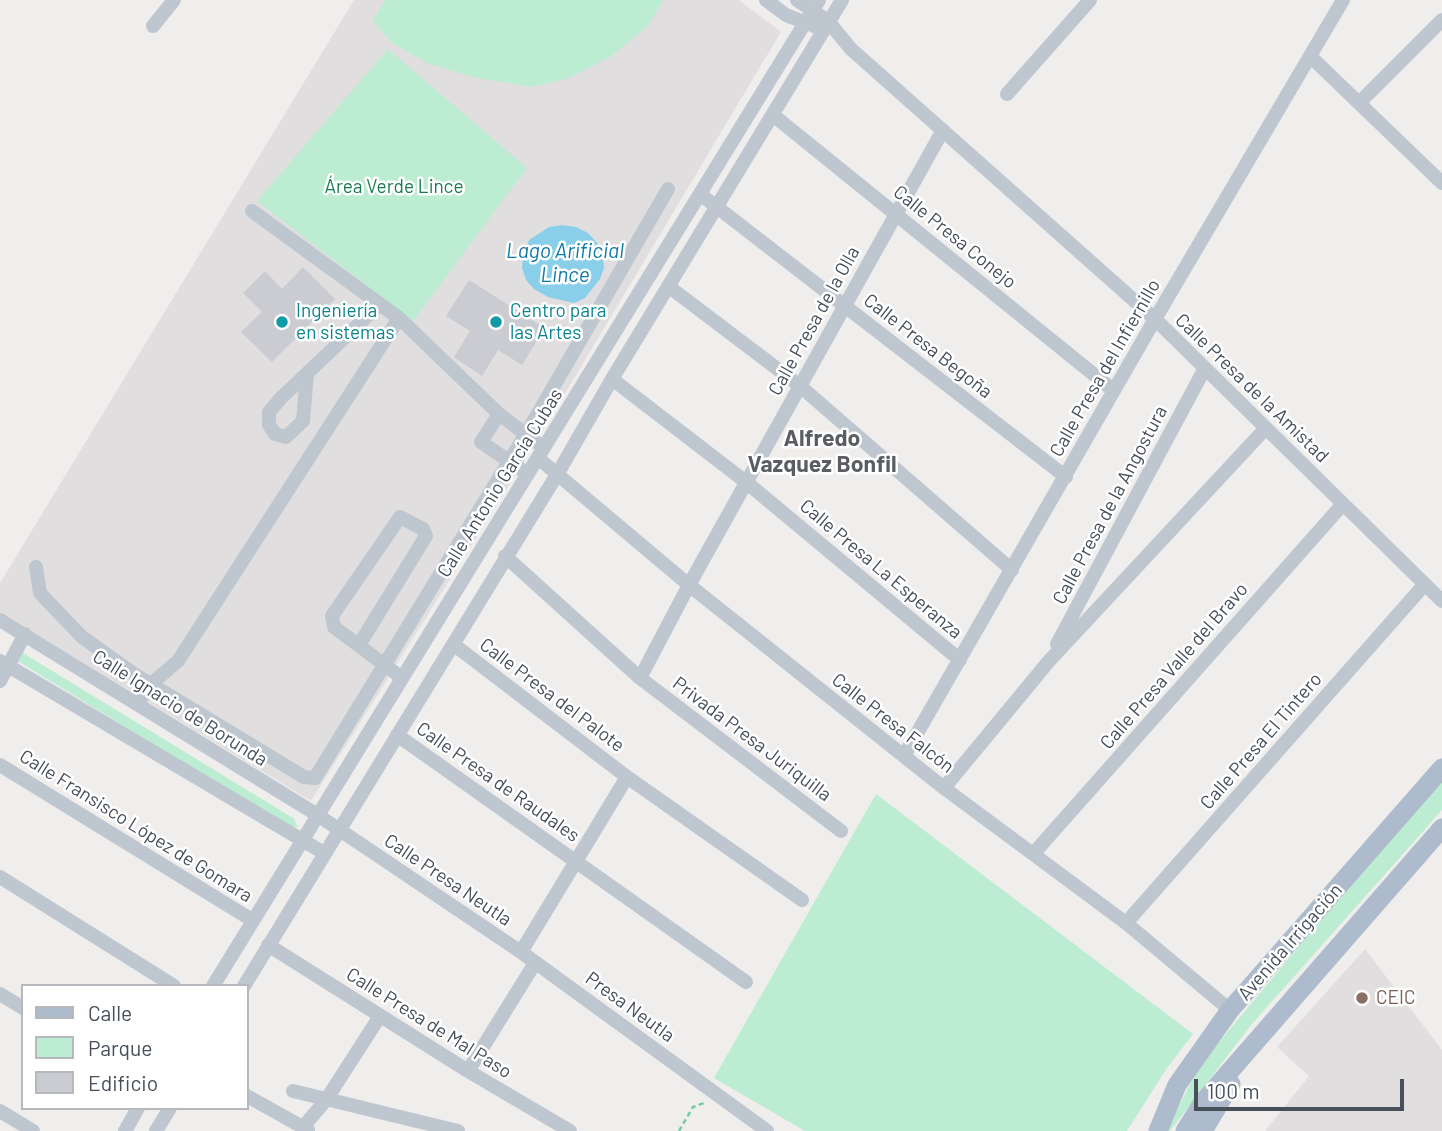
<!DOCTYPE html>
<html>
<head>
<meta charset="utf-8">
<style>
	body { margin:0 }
	#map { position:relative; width:1442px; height:1131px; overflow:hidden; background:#f0eded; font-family:Barlow,sans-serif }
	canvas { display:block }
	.legend { position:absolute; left:21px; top:984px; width:228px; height:126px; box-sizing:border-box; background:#fff; border:2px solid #b5b9bd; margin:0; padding:9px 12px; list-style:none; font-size:21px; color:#464f5a }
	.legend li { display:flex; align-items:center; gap:14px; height:35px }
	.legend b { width:35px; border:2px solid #b5b9bd }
	.scale { position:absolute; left:1194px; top:1079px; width:210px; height:32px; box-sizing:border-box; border:4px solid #464f5a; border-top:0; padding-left:9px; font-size:21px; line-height:24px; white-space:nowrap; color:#464f5a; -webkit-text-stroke:5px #fff; paint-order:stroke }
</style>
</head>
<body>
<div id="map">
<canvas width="1442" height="1131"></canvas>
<ul class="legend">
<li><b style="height:9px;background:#adbbcc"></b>Calle</li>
<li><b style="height:19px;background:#bcedd2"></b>Parque</li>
<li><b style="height:19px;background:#caccd2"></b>Edificio</li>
</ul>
<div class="scale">100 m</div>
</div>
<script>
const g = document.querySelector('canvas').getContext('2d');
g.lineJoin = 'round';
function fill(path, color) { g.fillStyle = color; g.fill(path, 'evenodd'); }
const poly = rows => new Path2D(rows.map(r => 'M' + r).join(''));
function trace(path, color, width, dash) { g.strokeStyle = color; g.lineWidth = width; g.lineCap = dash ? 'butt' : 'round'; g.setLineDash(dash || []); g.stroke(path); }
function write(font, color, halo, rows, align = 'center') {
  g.font = font + ' Barlow,sans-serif'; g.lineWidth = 5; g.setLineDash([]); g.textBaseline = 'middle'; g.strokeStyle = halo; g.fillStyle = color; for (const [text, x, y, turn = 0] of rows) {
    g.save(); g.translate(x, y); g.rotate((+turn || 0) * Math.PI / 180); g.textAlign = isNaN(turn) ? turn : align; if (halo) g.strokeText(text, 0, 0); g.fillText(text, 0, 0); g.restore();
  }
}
const education = poly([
	[354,0,739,0,781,32,536,442,311,801,0,612,0,583],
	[1365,949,1442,1050,1442,1131,1265,1131,1309,1076,1277,1047]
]);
const green = poly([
	[385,0,663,0,648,26,610,57,569,78,531,87,477,78,429,64,392,43,373,21],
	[388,49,527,168,413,321,257,201],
	[18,650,293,818,298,827,288,827,16,660],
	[1442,782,1442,810,1251,1025,1170,1131,1166,1131,1200,1065,1310,933],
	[876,794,1193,1034,1167,1068,1127,1131,805,1131,714,1078]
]);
const water = poly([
	[562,225,576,227,588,233,598,244,603,256,604,268,600,279,585,298,574,303,548,297,534,289,526,280,522,268,523,255,529,240,549,227]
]);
const building = poly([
	[303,267,335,299,272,362,241,332,262,312,243,293,265,271,282,289],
	[469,280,545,328,522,365,498,350,482,376,454,357,470,331,446,316]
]);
const path = poly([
	[679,1131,693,1107,704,1103]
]);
const minor = poly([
	[766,0,786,15,814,26],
	[797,0,828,21,851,49,1155,319,1442,601],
	[153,26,174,0],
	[1310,56,1442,183],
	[1007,94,1090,0],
	[1359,103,1442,20],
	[773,115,1113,390],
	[700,194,1066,477],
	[252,211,399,318,499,414,544,448],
	[668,286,800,386,1012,570],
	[307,374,303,421,286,437,275,434,269,425,269,412,281,398,380,304],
	[612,379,746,482,960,660],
	[499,414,481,442,528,474],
	[538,458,689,585,944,788,1126,923,1230,1010],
	[505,556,640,678,841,831],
	[36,567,40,593,82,637,134,674,304,777,315,778,526,434,668,189],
	[0,620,316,814,521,952,767,1131],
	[453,644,627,777,802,900],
	[1057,644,1205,368],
	[359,645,426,536,423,529,400,517,332,616,334,627,402,678],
	[0,661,324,853],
	[640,678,689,585,943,130],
	[0,681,25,634],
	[137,704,151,684,178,661,399,318],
	[397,735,746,982],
	[904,756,1155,319,1343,0],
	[0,765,252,920],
	[944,788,1049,661,1266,428],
	[1034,853,1343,504],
	[0,877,174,986],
	[1126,923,1425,584],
	[268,945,468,1071,570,1131],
	[521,952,627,777],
	[213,986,819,0],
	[244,986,558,473,612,379,842,0],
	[0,994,23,1008],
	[468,1071,535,963],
	[293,1091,458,1131],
	[247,1096,308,1130],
	[0,1111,33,1131],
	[303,1127,326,1100,380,1016],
	[125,1131,138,1108],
	[156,1131,170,1108]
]);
const major = poly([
	[1158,1131,1177,1085,1230,1010,1442,768],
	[1185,1131,1203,1102,1442,828],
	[1203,1131,1231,1084]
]);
const markers = [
	[282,322,7,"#0f9aa8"],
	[496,322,7,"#0f9aa8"],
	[1362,998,7,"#8d6e63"]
];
const parkNames = [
	["Área Verde Lince",394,187]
];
const streetNames = [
	["Calle Presa Conejo",955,237,39],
	["Calle Presa de la Olla",814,321,-61],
	["Calle Presa Begoña",928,346,38],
	["Calle Presa del Infiernillo",1105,368,-60],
	["Calle Presa de la Amistad",1252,388,44],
	["Calle Antonio García Cubas",500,483,-58],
	["Calle Presa de la Angostura",1110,505,-62],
	["Calle Presa La Esperanza",881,569,40],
	["Calle Presa Valle del Bravo",1174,666,-49],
	["Calle Presa del Palote",552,695,37],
	["Calle Ignacio de Borunda",180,708,32],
	["Calle Presa Falcón",893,723,38],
	["Privada Presa Juriquilla",752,739,37],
	["Calle Presa El Tintero",1261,741,-49],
	["Calle Presa de Raudales",498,782,35],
	["Calle Fransisco López de Gomara",136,826,32],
	["Calle Presa Neutla",448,880,34],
	["Avenida Irrigación",1290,942,-49],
	["Presa Neutla",630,1007,36],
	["Calle Presa de Mal Paso",429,1023,32]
];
const cultureNames = [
	["Ingeniería",296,311],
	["en sistemas",296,333],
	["Centro para",510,311],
	["las Artes",510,333]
];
const educationNames = [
	["CEIC",1376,998]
];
const waterNames = [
	["Lago Arificial",565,251],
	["Lince",565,275]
];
const quarterNames = [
	["Alfredo",822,438],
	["Vazquez Bonfil",822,464]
];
fill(education, '#e1dedf');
fill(green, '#bcedd2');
fill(water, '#89cfea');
fill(building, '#caccd2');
trace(path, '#74cba6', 2.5, [5, 3.5]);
trace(minor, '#bec7cf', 14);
trace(major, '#adbbcc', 19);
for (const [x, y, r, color] of markers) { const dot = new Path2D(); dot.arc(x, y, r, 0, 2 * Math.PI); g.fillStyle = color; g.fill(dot); trace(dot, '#fff', 2.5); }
write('19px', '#187a50', '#fff', parkNames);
write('19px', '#464f5a', '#fff', streetNames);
write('19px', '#0d838f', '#fff', cultureNames, 'left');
write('19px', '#785e54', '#fff', educationNames, 'left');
write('italic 21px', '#0f7aa4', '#fff', waterNames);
write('bold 23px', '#5a5d62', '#fff', quarterNames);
</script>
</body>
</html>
